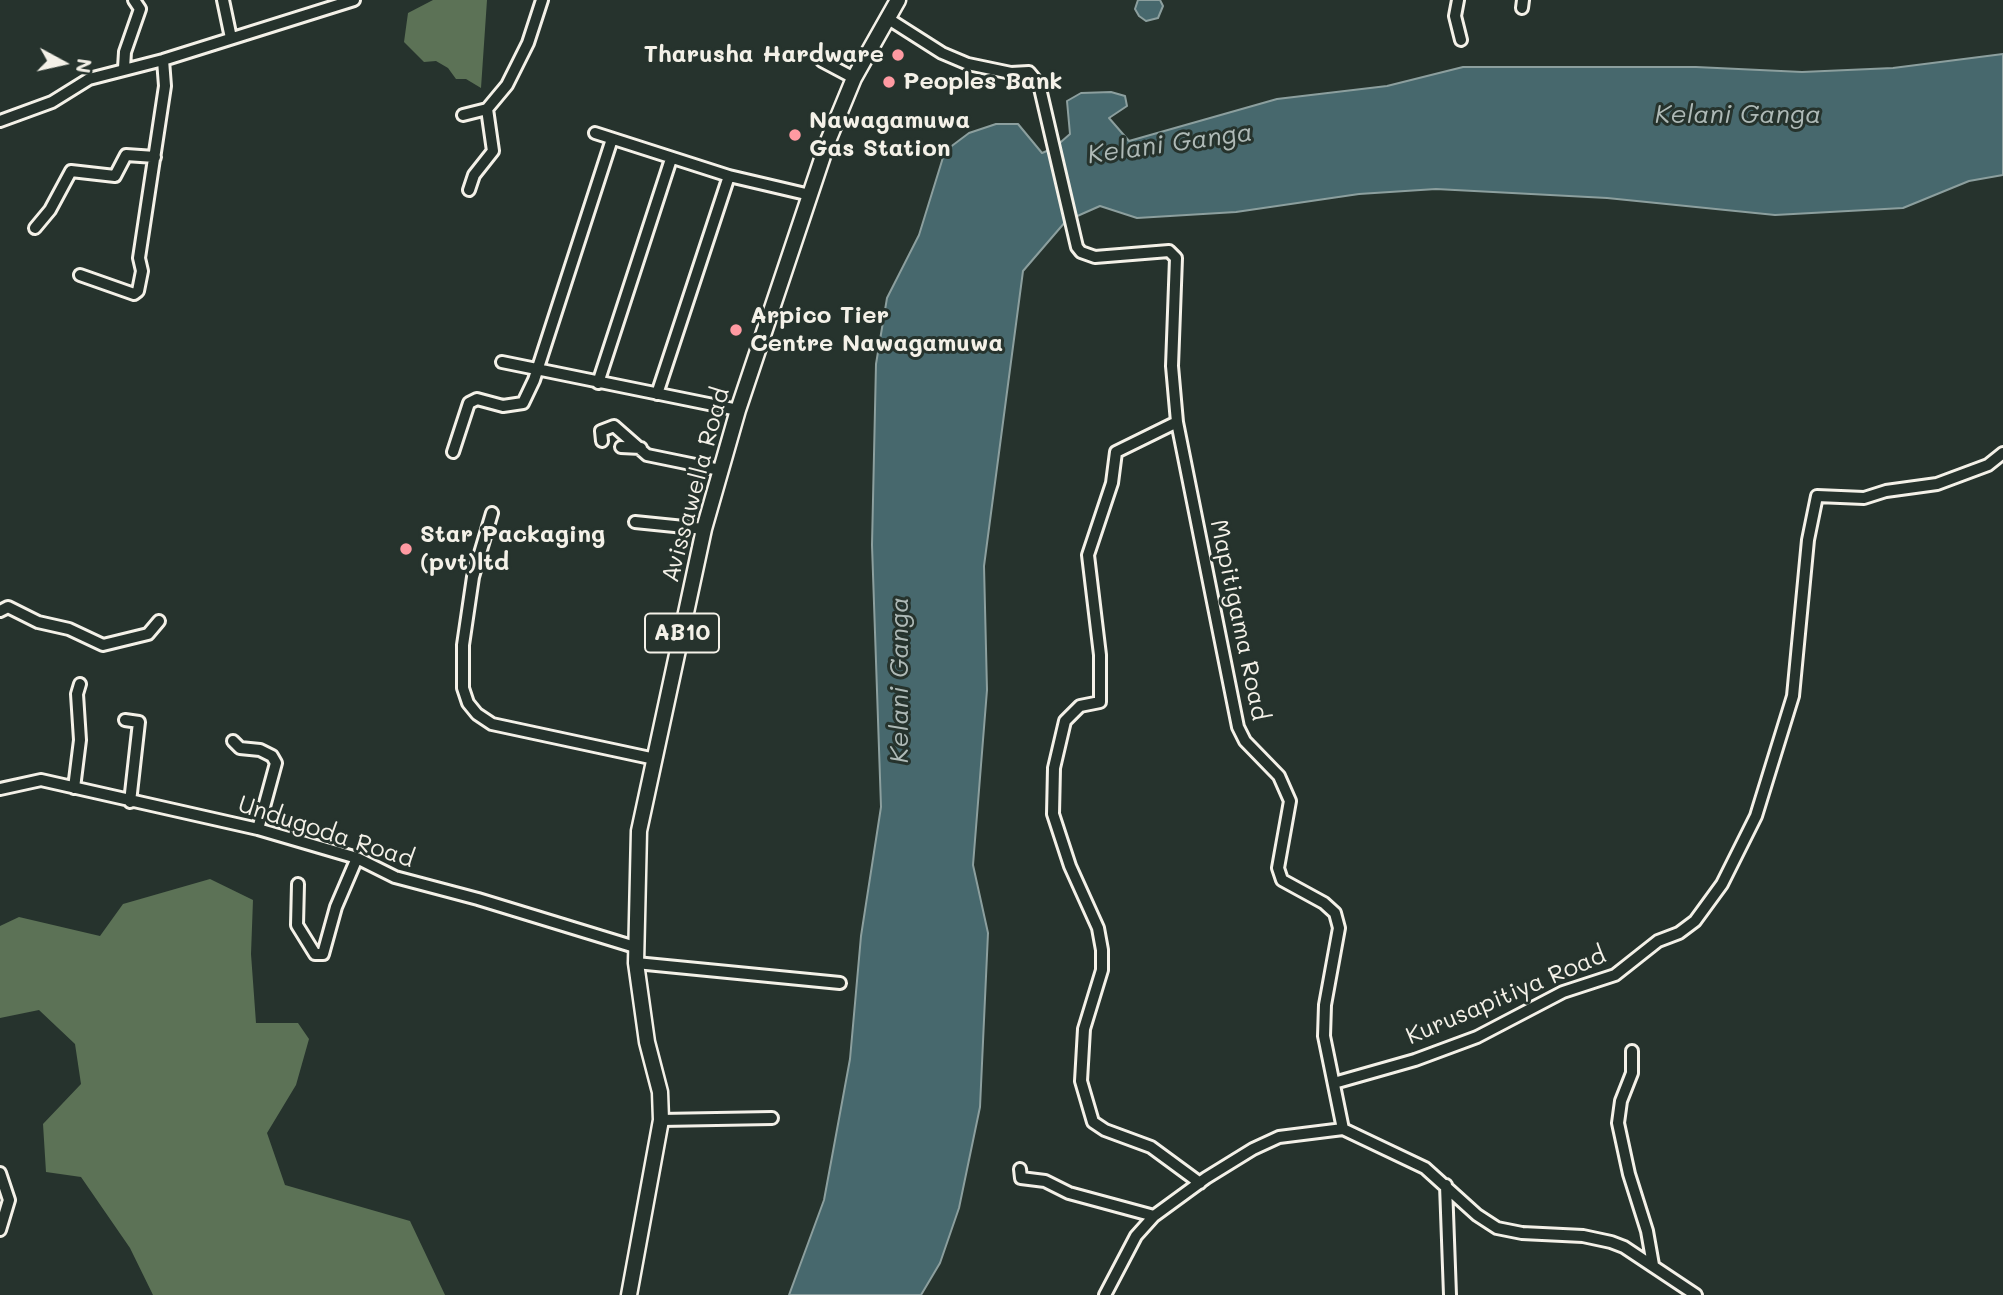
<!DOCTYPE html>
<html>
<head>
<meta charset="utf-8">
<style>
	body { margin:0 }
	#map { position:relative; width:2003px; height:1295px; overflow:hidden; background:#26332d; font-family:Mali,sans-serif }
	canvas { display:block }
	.north { position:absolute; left:28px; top:28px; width:70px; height:70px; -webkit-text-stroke:5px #26332d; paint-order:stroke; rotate:98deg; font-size:19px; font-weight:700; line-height:28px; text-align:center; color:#f4f1e8 }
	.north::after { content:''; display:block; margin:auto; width:24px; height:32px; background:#f4f1e8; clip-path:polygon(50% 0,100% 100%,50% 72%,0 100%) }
</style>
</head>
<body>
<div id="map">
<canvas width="2003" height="1295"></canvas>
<div class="north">N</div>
</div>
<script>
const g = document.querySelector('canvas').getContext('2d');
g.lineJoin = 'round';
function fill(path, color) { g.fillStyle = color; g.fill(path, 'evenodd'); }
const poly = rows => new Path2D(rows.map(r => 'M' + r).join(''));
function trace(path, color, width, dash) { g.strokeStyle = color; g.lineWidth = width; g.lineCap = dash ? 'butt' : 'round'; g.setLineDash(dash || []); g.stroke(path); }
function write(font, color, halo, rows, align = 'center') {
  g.font = font + ' Mali,sans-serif'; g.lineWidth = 6; g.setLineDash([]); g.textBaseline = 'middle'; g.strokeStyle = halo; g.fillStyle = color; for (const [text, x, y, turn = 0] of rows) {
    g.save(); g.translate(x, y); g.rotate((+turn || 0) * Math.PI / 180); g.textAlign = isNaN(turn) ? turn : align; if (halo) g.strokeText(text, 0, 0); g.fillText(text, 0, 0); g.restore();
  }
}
const green = poly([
	[433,0,487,0,481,88,466,79,456,79,448,68,436,61,424,62,404,42,408,13],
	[210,879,253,900,251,954,256,1023,298,1023,309,1039,296,1085,267,1133,285,1185,410,1221,445,1295,153,1295,130,1248,81,1177,46,1172,43,1124,81,1084,75,1044,39,1010,0,1018,0,926,19,917,100,936,123,904]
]);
const water = poly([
	[1138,0,1160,0,1163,6,1158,18,1146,21,1139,16,1135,9,1138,0],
	[2003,54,2003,175,1969,181,1903,208,1775,215,1607,198,1436,189,1359,194,1236,212,1137,218,1100,206,1066,221,1023,271,984,566,987,690,973,865,988,933,980,1107,959,1208,940,1263,921,1295,789,1295,824,1200,850,1059,861,936,881,807,872,545,876,364,887,298,919,235,945,151,969,133,996,124,1018,124,1042,153,1054,148,1070,134,1067,101,1081,93,1111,92,1125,96,1127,106,1109,118,1129,141,1277,99,1387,86,1463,67,1696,67,1802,72,1893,68,2003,54]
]);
const minor = poly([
	[223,0,231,38],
	[1458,0,1455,16,1461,40],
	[1522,8,1523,0],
	[887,18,942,53,968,64,1011,73,1029,72,1039,84,1077,247,1081,252,1095,257,1169,251,1176,258,1172,366,1177,422,1238,727,1245,741,1279,776,1290,801,1278,868,1282,880,1324,903,1335,913,1339,928,1325,1005,1324,1036,1343,1129],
	[822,61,854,78],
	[124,68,125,52,140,9,134,0],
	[463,115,487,109,507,85,528,43,542,0],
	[0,121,52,102,89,79,163,60,354,0],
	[595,133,729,176,810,195],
	[469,190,474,175,493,151,487,109],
	[35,228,50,210,71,171,115,176,126,155,155,157],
	[80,275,134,294,138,291,142,271,139,258,165,86,163,60],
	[502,362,738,410],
	[598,383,671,159],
	[657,394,729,176],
	[1177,422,1116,452,1112,483,1088,555,1100,655,1100,702,1080,706,1065,721,1054,768,1053,814,1070,866,1098,928,1102,950,1102,970,1084,1029,1081,1081,1093,1122,1105,1130,1151,1147,1200,1183],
	[602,441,601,431,614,426,647,455,720,470],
	[621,447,641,448],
	[453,452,469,403,477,399,503,406,523,403,534,380,612,139],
	[492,513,473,577,463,645,463,688,468,703,477,714,492,724,655,759],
	[635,522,704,529],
	[0,611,8,607,38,622,69,629,103,645,148,634,159,621],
	[125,720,139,722,130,802],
	[233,741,240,748,260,750,272,756,276,763,258,829],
	[74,788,80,740,77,694,80,684],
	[0,789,41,780,258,829,357,858,395,877,478,899,635,947],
	[298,884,297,925,315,954,323,954,336,907,357,858],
	[636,963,840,983],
	[1632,1051,1632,1073,1621,1101,1618,1123,1629,1174,1647,1231,1653,1265],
	[1334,1083,1415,1060,1477,1037,1563,992,1615,975,1658,941,1679,933,1695,921,1722,884,1756,816,1793,696,1808,540,1817,496,1864,498,1886,491,1937,484,1988,465,2003,453],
	[661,1120,772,1118],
	[1020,1169,1021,1178,1045,1181,1069,1193,1154,1216],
	[0,1173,9,1200,0,1230],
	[1446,1185,1450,1295],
	[1105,1295,1136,1236,1154,1216,1206,1178,1253,1149,1279,1137,1343,1129,1425,1168,1477,1215,1497,1228,1522,1233,1583,1236,1611,1242,1624,1247,1696,1295]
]);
const major = poly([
	[629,1295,661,1120,660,1092,647,1042,636,963,639,831,704,529,738,410,828,141,854,78,898,0]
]);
const markers = [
	[898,55,7,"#ff9aa2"],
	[889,82,7,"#ff9aa2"],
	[795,135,7,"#ff9aa2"],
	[736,330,7,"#ff9aa2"],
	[406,549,7,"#ff9aa2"]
];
const shields = [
	[682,633,74]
];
const shieldNames = [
	["AB10",682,633]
];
const poiNames = [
	["Tharusha Hardware",884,55,"right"],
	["Peoples Bank",903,82],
	["Nawagamuwa",809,121],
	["Gas Station",809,149],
	["Arpico Tier",750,316],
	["Centre Nawagamuwa",750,344],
	["Star Packaging",420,535],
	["(pvt)ltd",420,563]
];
const streetNames = [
	["Avissawella Road",696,485,-75],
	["Mapitigama Road",1239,620,78],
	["Undugoda Road",326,832,18],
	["Kurusapitiya Road",1506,996,-23]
];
const waterNames = [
	["Kelani Ganga",1738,115],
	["Kelani Ganga",1170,144,-8],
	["Kelani Ganga",900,680,-90]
];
fill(green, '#5c7256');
fill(water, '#47686d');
trace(water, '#8c9f9e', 2);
trace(minor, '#f4f1e8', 16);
trace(major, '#f4f1e8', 19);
trace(minor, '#26332d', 10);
trace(major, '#26332d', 14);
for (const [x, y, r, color] of markers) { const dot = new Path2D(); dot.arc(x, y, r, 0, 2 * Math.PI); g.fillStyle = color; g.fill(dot); trace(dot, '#26332d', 2.5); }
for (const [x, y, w] of shields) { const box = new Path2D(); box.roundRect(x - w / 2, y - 19.5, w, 39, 5); g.fillStyle = '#26332d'; g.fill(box); trace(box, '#f4f1e8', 2); }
write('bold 23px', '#f4f1e8', null, shieldNames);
write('bold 24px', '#f4f1e8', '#26332d', poiNames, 'left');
write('24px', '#f4f1e8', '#26332d', streetNames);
write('italic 26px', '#afbab7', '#26332d', waterNames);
</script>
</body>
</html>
